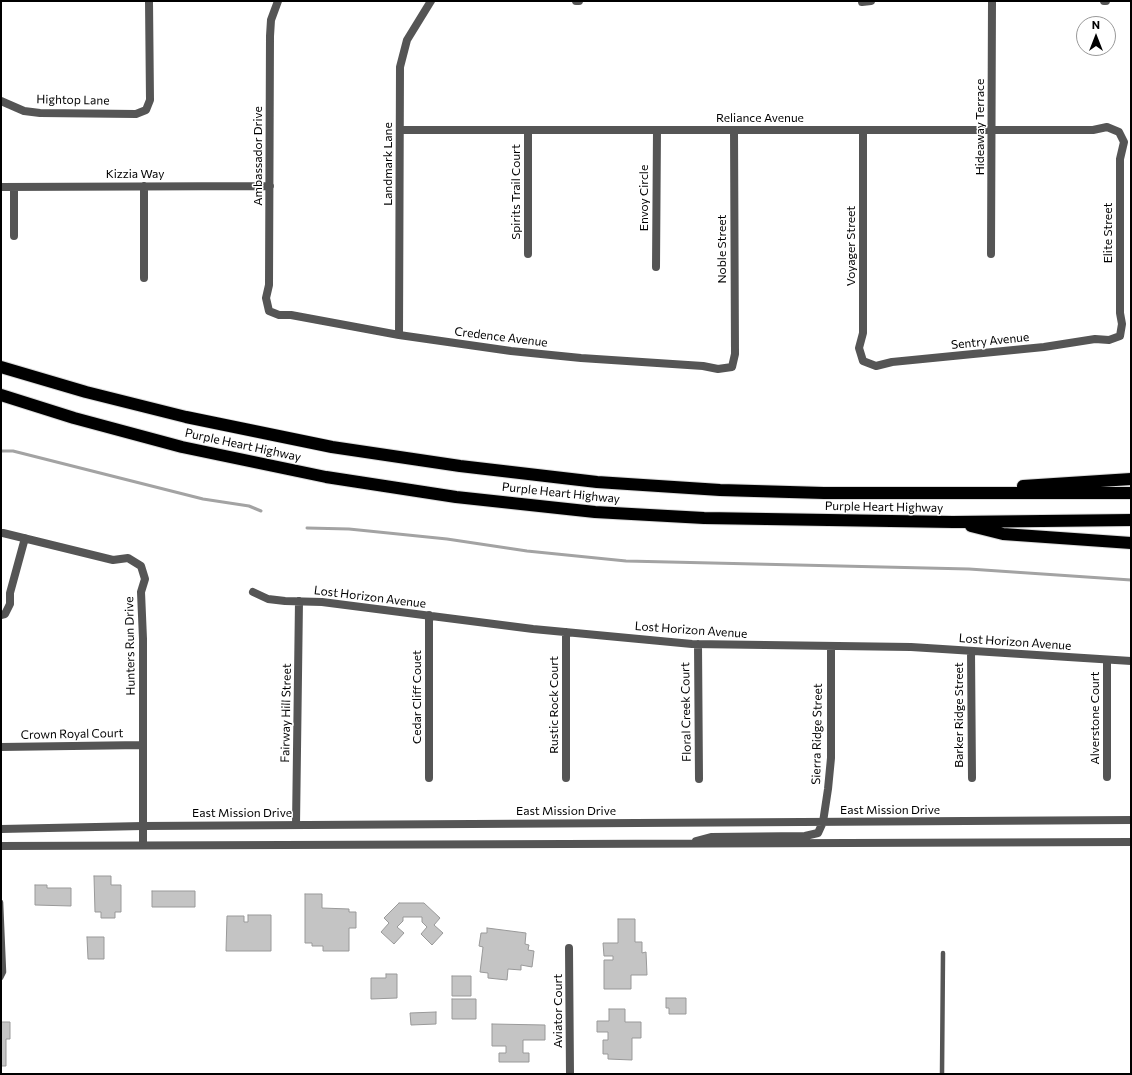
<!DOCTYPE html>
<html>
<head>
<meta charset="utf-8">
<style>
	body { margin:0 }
	#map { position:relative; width:1132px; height:1075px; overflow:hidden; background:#fff; font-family:Commissioner,sans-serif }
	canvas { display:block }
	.frame { position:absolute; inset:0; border:2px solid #000; pointer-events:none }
	.north { position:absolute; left:1076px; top:16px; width:40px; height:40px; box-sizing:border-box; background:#fff; border:1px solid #999; border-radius:50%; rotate:0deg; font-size:11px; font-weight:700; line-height:16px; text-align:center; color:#000 }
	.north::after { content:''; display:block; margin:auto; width:14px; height:18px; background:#000; clip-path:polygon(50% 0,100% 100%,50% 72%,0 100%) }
</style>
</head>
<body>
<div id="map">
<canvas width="1132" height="1075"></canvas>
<div class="frame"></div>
<div class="north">N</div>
</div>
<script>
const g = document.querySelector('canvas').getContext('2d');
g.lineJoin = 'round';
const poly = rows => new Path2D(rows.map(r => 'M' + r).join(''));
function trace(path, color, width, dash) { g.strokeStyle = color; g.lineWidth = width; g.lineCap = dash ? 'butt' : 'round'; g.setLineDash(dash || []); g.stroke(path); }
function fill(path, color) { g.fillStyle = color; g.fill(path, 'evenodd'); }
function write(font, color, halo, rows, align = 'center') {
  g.font = font + ' Commissioner,sans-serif'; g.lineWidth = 3; g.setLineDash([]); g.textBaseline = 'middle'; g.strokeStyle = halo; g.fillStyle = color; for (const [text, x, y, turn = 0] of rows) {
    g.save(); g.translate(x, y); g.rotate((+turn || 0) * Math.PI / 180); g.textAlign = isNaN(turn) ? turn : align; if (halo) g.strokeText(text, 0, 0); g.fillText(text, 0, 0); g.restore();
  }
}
const stream = poly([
	[1,451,13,451,203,499,249,506,261,511],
	[307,528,349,529,447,539,527,551,626,561,969,569,1131,580]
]);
const building = poly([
	[94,876,111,876,111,885,121,885,121,912,115,912,115,918,101,918,101,912,95,912,94,876],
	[35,885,47,885,47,888,71,888,71,906,35,905,35,885],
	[152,891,195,891,195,907,152,907,152,891],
	[305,894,322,894,322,908,349,909,349,912,356,912,356,928,349,928,349,951,323,951,323,946,312,946,312,943,305,943,305,894],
	[399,903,424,903,440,918,434,925,443,933,432,945,421,934,427,927,422,922,422,917,403,917,403,921,397,927,404,933,394,944,381,932,389,923,384,918,399,903],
	[248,915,271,915,271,951,226,951,227,916,244,916,244,922,248,922,248,915],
	[618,919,635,919,635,942,642,942,642,953,646,952,647,975,631,975,631,989,604,989,604,960,613,960,613,956,604,956,603,943,618,943,618,919],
	[487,928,526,933,525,944,529,945,528,950,534,951,532,967,521,965,521,970,508,969,507,980,488,978,488,973,480,972,483,947,479,946,481,933,487,933,487,928],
	[87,937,104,937,104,959,88,959,87,937],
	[386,974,397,974,397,998,371,999,371,978,386,978,386,974],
	[452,976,471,976,471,996,452,996,452,976],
	[666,998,686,998,686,1014,669,1014,669,1008,666,1008,666,998],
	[452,999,476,999,476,1019,452,1019,452,999],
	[609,1009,625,1009,625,1022,641,1022,641,1038,632,1038,632,1060,608,1059,608,1054,603,1054,603,1040,608,1040,608,1032,597,1032,597,1021,609,1021,609,1009],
	[436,1012,436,1024,411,1025,410,1013,436,1012],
	[1,1022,10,1022,10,1039,6,1039,6,1066,1,1066,1,1022],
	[492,1024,545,1025,545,1040,523,1040,523,1053,529,1053,529,1062,499,1062,499,1053,506,1053,506,1046,492,1046,492,1024]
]);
const service = poly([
	[1,902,4,972,1,978],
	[942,1074,943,953]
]);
const minor = poly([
	[278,1,271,20,270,36,269,285,266,298,269,311,279,315,291,315,399,335,511,351,581,358,703,366,718,369,732,367,735,354,734,130],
	[576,1,579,1],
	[1104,1,1106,1],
	[862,2,871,1],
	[1,101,24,111,40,113,136,114,146,110,150,100,149,1],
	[400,130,1093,130,1107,127,1119,132,1124,142,1120,159,1120,313,1122,324,1120,336,1109,340,1095,339,1044,347,892,362,876,366,863,361,859,348,863,333,863,130],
	[528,130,528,254],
	[1,187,270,186],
	[14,187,14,236],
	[991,254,992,1],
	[656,267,657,130],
	[144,278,144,186],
	[399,335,400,67,407,40,431,1],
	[3,533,113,560,128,558,141,566,145,579,141,592,143,639,143,845],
	[253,592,268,599,285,601,322,602,533,629,692,644,911,647,1131,661],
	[1,615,5,614,10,604,10,593,25,538],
	[429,615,429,778],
	[566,632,566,778],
	[698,644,699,779],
	[971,651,972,778],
	[1107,660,1107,777],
	[1,747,143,745],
	[823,822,828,789,831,758,831,646],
	[296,825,299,601],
	[569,948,570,1074]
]);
const tertiary = poly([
	[1,829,143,826,1131,820],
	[696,841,711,837,805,836,818,833,823,822],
	[1,846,1131,842]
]);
const motorway = poly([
	[1,367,86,392,186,417,332,447,460,466,597,482,720,490,824,493,1131,493],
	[1,395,74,418,182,447,326,477,456,497,595,512,704,518,953,522,1131,520],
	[1023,486,1131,479],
	[971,526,1003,534,1131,543]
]);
const streetNames = [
	["Hightop Lane",73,100,1],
	["Reliance Avenue",760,118],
	["Hideaway Terrace",980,127,-90],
	["Ambassador Drive",258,156,-90],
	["Landmark Lane",388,164,-90],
	["Kizzia Way",135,174],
	["Spirits Trail Court",516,192,-90],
	["Envoy Circle",644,198,-90],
	["Elite Street",1108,233,-90],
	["Voyager Street",851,246,-90],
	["Noble Street",722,249,-90],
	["Credence Avenue",501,337,7],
	["Sentry Avenue",990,341,-6],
	["Purple Heart Highway",243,445,12],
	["Purple Heart Highway",561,493,6],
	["Purple Heart Highway",884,507,1],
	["Lost Horizon Avenue",370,597,7],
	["Lost Horizon Avenue",691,630,4],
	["Lost Horizon Avenue",1015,642,4],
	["Hunters Run Drive",130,646,-91],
	["Cedar Cliff Couet",417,697,-90],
	["Rustic Rock Court",554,705,-90],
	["Floral Creek Court",686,712,-91],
	["Fairway Hill Street",286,713,-89],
	["Barker Ridge Street",959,715,-90],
	["Alverstone Court",1095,718,-90],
	["Crown Royal Court",72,734,-1],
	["Sierra Ridge Street",817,734,-89],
	["East Mission Drive",890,810],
	["East Mission Drive",566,811],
	["East Mission Drive",242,813],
	["Aviator Court",558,1011,-90]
];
trace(stream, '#a3a3a3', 3);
fill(building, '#c4c4c4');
trace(building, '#999', 1);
trace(motorway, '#dbdbdb', 14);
trace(service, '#555', 4.5);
trace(minor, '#555', 8);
trace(tertiary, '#555', 8);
trace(motorway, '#000', 12);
write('12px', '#000', '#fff', streetNames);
</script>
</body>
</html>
